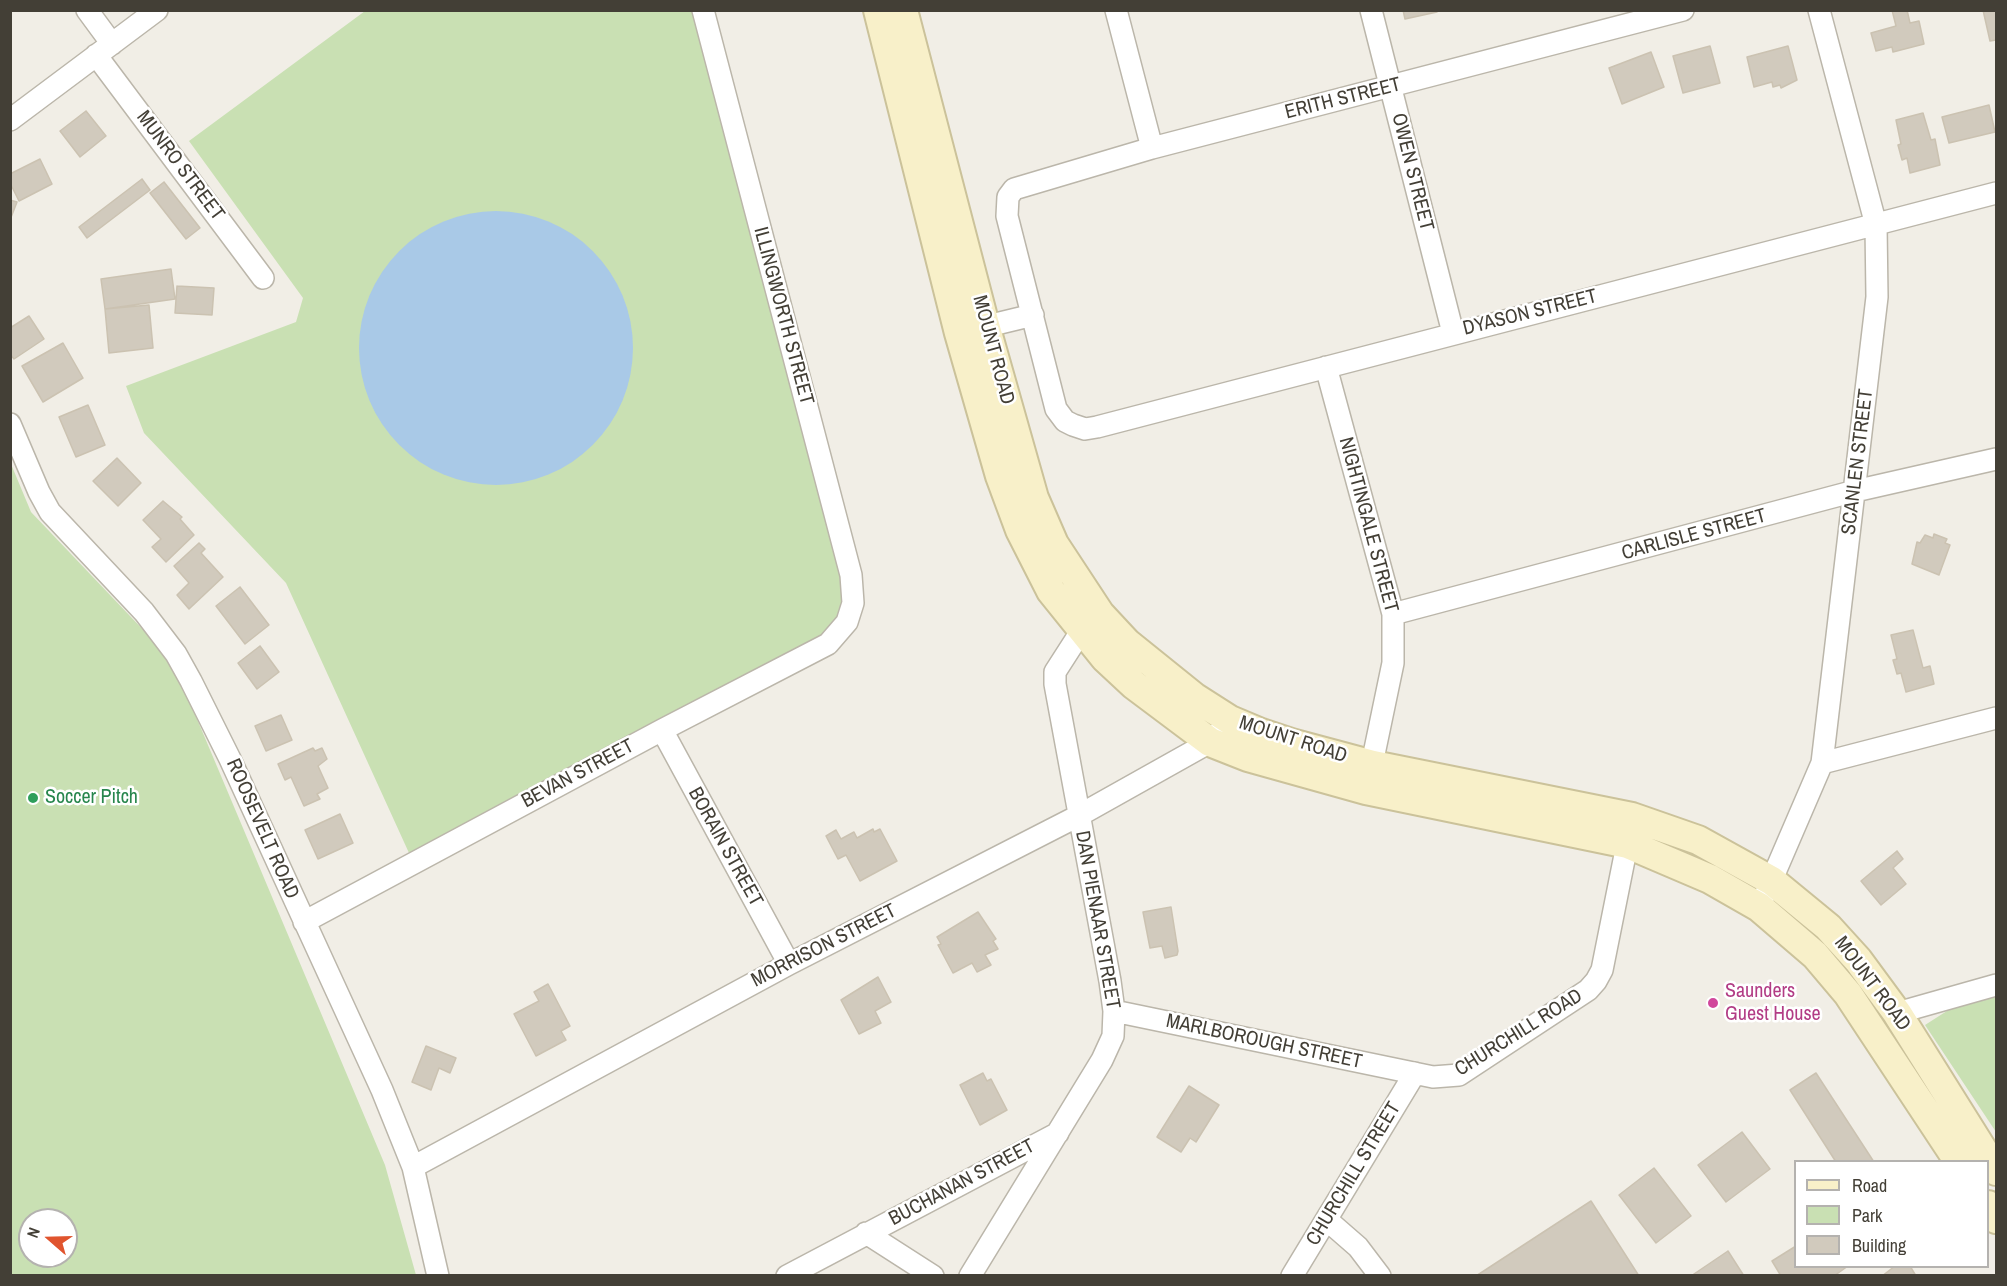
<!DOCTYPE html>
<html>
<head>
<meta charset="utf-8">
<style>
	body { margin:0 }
	#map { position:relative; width:2007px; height:1286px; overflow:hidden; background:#f1eee6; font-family:"Archivo Narrow",sans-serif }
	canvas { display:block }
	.frame { position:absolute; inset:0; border:12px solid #433f36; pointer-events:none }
	.legend { position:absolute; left:1794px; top:1160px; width:195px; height:108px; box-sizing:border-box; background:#fff; border:2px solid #b4b2af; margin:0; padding:8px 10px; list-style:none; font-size:18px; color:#433f36 }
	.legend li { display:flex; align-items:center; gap:12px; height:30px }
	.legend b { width:30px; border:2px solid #b4b2af }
	.north { position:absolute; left:18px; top:1208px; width:60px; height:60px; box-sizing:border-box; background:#fff; border:2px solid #b4b2af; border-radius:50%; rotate:290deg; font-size:16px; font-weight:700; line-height:24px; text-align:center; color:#433f36 }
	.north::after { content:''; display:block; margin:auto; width:21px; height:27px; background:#e0542e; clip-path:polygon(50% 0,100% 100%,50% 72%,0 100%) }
</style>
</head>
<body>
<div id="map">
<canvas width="2007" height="1286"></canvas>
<div class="frame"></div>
<ul class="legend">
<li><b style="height:8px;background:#f8f0c9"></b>Road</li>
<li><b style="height:16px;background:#c9e0b3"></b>Park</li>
<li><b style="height:16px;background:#d1cabd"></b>Building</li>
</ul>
<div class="north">N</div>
</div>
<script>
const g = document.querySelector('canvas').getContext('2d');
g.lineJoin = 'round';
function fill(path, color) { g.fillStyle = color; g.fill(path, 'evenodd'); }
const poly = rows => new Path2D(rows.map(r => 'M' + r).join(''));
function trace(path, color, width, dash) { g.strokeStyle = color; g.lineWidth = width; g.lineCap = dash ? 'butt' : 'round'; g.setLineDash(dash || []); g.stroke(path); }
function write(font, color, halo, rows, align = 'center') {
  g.font = font + ' "Archivo Narrow",sans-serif'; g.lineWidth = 5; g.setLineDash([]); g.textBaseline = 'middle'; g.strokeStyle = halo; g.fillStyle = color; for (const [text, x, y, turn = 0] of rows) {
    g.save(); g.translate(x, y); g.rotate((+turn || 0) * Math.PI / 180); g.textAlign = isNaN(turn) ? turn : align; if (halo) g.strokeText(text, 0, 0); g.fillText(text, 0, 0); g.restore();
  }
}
const green = poly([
	[365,11,693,11,844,585,844,596,837,622,817,640,409,853,286,583,144,433,126,386,296,322,303,298,189,141],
	[11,464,31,512,150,637,181,681,385,1165,416,1275,11,1275],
	[30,1220,66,1220,66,1256,30,1256],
	[1996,997,1996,1132,1925,1025,1950,1009]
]);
const water = poly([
	'359 348a137 137 0 1 1 274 0a137 137 0 1 1-274 0Z'
]);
const building = poly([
	[1403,10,1437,10,1437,12,1405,19,1403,10],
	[1892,10,1907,10,1910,23,1919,21,1924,44,1893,52,1892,47,1876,51,1871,33,1896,26,1892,10],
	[1983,10,1996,10,1996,40,1990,41,1983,10],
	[1710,46,1720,83,1683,93,1673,56,1710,46],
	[1788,46,1797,80,1781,88,1780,85,1773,87,1772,82,1754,87,1747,57,1788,46],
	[1651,52,1664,87,1622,104,1609,68,1651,52],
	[1989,105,1995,132,1949,143,1942,117,1989,105],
	[86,111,106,136,80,157,60,131,86,111],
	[1923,113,1931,140,1935,139,1940,165,1910,173,1907,158,1902,160,1898,145,1901,144,1896,120,1923,113],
	[40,159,52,184,19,201,10,183,10,174,40,159],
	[142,179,150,190,87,238,79,227,142,179],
	[164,182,200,228,186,239,150,193,164,182],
	[10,200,17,202,10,220,10,200],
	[171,269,175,299,105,309,101,279,171,269],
	[177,286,214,288,212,315,175,313,177,286],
	[149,305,153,348,109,353,105,309,149,305],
	[29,316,44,339,14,359,10,354,10,328,29,316],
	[63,343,83,378,43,402,22,366,63,343],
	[88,405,105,445,76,457,59,417,88,405],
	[117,458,141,483,118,506,93,481,117,458],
	[163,501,182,517,180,519,194,535,166,562,152,547,161,539,143,520,163,501],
	[1934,534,1947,539,1945,543,1950,545,1939,575,1912,564,1917,542,1920,543,1925,535,1933,538,1934,534],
	[199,543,205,549,201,553,223,577,189,609,177,595,189,583,174,566,199,543],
	[240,587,269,625,245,644,216,606,240,587],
	[1913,630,1923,668,1930,666,1934,684,1906,692,1901,673,1897,674,1893,660,1897,659,1891,635,1913,630],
	[260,646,279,672,257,689,238,663,260,646],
	[281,715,292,740,266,751,255,726,281,715],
	[313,748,315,751,322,748,327,759,318,766,328,788,317,794,320,799,304,806,291,777,285,780,278,764,313,748],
	[340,814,353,843,318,859,305,830,340,814],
	[873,829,874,832,880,829,897,861,860,881,846,855,838,859,826,836,836,830,841,839,854,832,857,838,873,829],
	[1897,851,1903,859,1893,868,1906,884,1881,905,1861,881,1897,851],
	[1171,907,1178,951,1177,955,1165,958,1162,946,1150,948,1143,912,1171,907],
	[978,912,996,939,993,941,998,949,985,955,991,965,977,972,972,963,953,973,938,945,941,944,937,937,978,912],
	[878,977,891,1002,875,1011,881,1023,859,1034,841,1000,878,977],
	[548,984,570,1026,561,1031,566,1040,536,1056,514,1014,539,1001,534,992,548,984],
	[426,1046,456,1058,450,1073,439,1068,431,1090,412,1082,426,1046],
	[983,1073,987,1081,991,1079,1007,1110,980,1125,960,1085,983,1073],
	[1816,1073,1874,1162,1836,1162,1790,1090,1816,1073],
	[1189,1086,1219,1105,1196,1142,1190,1138,1181,1152,1157,1137,1189,1086],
	[1742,1132,1770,1169,1726,1202,1698,1165,1742,1132],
	[1654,1168,1691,1216,1656,1243,1619,1195,1654,1168],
	[1591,1201,1639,1276,1476,1276,1591,1201],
	[1796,1246,1796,1266,1848,1266,1834,1276,1781,1276,1772,1261,1796,1246],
	[1728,1251,1744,1276,1691,1276,1728,1251],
	[1895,1266,1910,1266,1916,1276,1882,1276,1895,1266]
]);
const street = poly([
	[87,10,112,44],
	[1116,10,1152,148],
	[1371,10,1453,333],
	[1683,10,1152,148,1014,189,1008,197,1007,216,1056,409,1065,421,1073,425,1085,429,1097,427,1996,193],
	[96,55,263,278],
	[10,120,157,10],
	[971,330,1033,315],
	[1326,367,1393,614,1393,663,1369,778],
	[10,424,39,492,50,512,144,612,176,654,191,681,230,759,382,1090,413,1167,438,1276],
	[1393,614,1855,491,1996,459],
	[662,730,789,964],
	[1822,763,1996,718],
	[1766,893,1822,763,1877,297,1876,225,1819,10],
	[304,922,662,730,828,644,847,622,853,603,851,575,703,10],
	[1114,1011,1433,1077,1459,1075,1588,990,1596,981,1602,970,1630,830],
	[1897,1013,1996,985],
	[413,1167,789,964,1078,816,1210,742,1217,734],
	[1327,1220,1358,1247,1380,1276],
	[866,1233,933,1276],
	[787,1276,1058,1133],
	[970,1276,1102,1060,1113,1036,1114,1011,1110,981,1055,684,1055,672,1082,630,1091,622],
	[1292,1276,1415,1073]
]);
const secondary = poly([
	[878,10,959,333,1000,476,1020,530,1051,591,1105,658,1134,685,1210,742,1248,757,1366,790,1628,844,1710,879,1759,907,1815,955,1848,994,1959,1162],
	[903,10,985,325,1034,498,1054,544,1100,614,1127,643,1194,697,1230,720,1261,733,1291,743,1373,765,1632,817,1698,840,1772,881,1828,927,1858,960,1897,1013,1996,1171],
	[1988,1205,1996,1219]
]);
const markers = [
	[33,798,6,"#2e9e5b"],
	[1713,1003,6,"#d1479c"]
];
const streetNames = [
	["ERITH STREET",1343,99,-14],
	["MUNRO STREET",180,166,53],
	["OWEN STREET",1412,172,76],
	["DYASON STREET",1530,313,-14],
	["ILLINGWORTH STREET",783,316,75],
	["MOUNT ROAD",993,350,75],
	["SCANLEN STREET",1858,462,-83],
	["NIGHTINGALE STREET",1368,525,75],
	["CARLISLE STREET",1694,535,-15],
	["MOUNT ROAD",1293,740,18],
	["BEVAN STREET",578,774,-28],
	["ROOSEVELT ROAD",262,829,66],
	["BORAIN STREET",725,847,61],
	["DAN PIENAAR STREET",1097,920,80],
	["MORRISON STREET",824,946,-27],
	["MOUNT ROAD",1872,984,53],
	["CHURCHILL ROAD",1519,1033,-32],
	["MARLBOROUGH STREET",1264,1042,12],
	["CHURCHILL STREET",1354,1174,-59],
	["BUCHANAN STREET",962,1183,-28]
];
const leisureNames = [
	["Soccer Pitch",45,798]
];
const hotelNames = [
	["Saunders",1725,992],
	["Guest House",1725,1015]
];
fill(green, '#c9e0b3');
fill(water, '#a9c9e7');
fill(building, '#d1cabd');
trace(building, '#cbc2b1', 1.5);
trace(street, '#bbb6aa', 24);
trace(secondary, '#cbc29a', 32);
trace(street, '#fff', 21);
trace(secondary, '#f8f0c9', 28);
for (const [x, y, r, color] of markers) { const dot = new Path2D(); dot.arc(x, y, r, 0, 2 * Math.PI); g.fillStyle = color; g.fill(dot); trace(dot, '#fff', 2); }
write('20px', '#433f36', '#fff', streetNames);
write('20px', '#27864d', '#fff', leisureNames, 'left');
write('20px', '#b23c85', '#fff', hotelNames, 'left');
</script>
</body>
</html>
